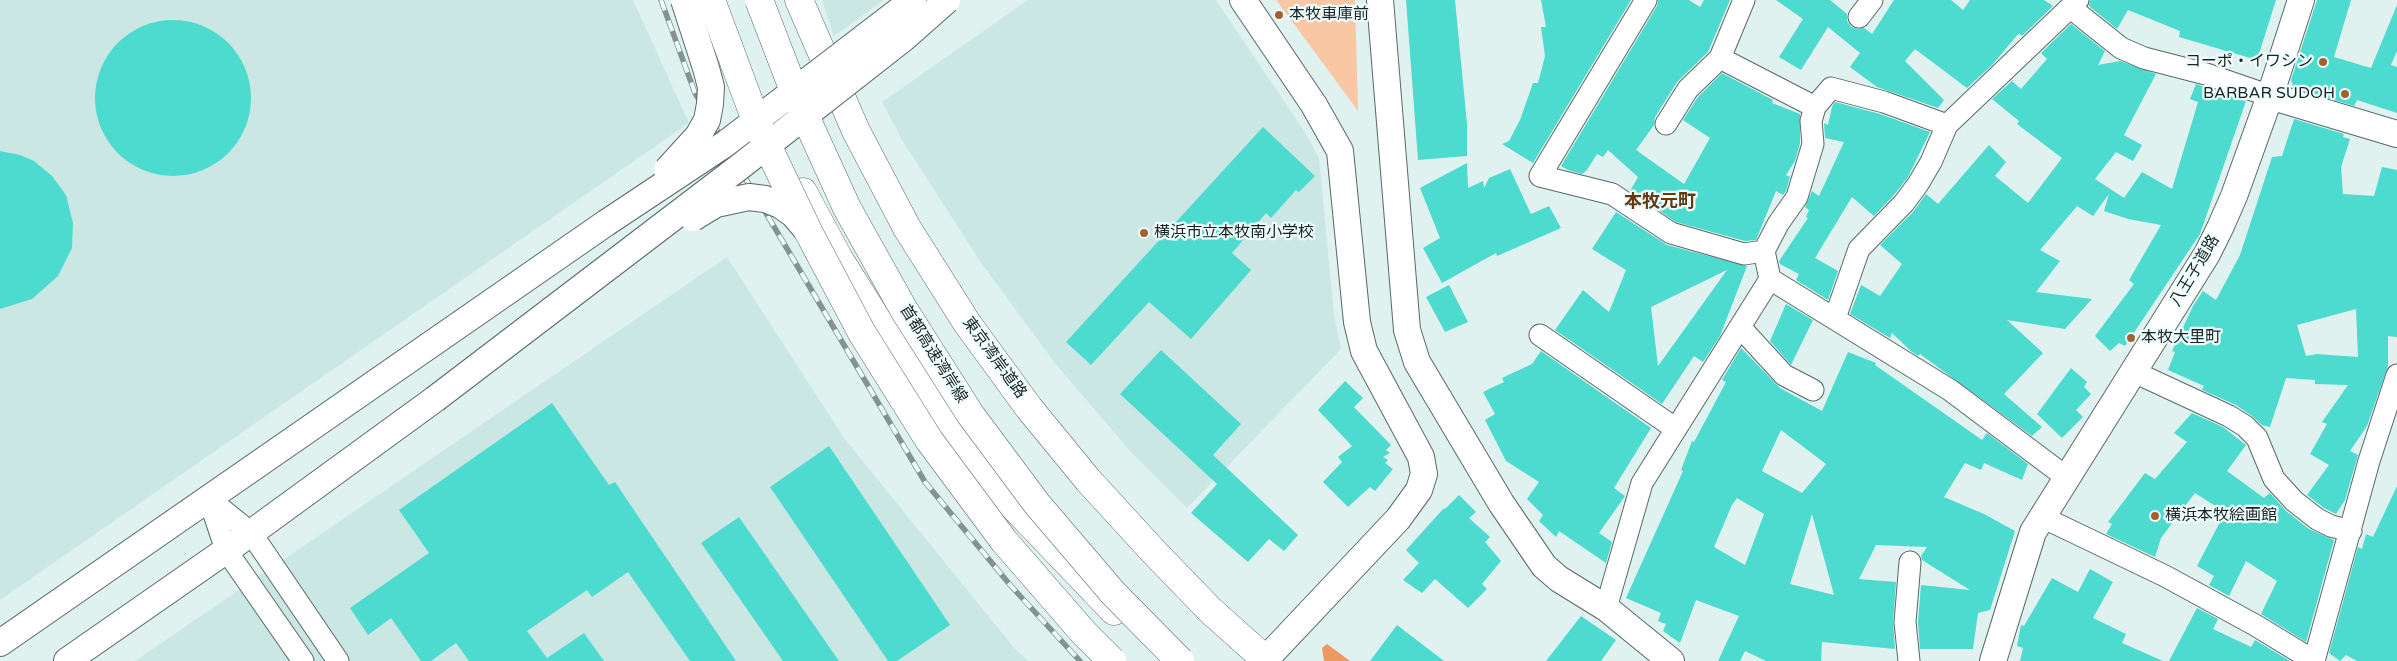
<!DOCTYPE html>
<html>
<head>
<meta charset="utf-8">
<style>
	body { margin:0 }
	canvas { display:block; background:#dff2f0 }
</style>
</head>
<body>
<canvas width="2397" height="661"></canvas>
<script>
const g = document.querySelector('canvas').getContext('2d');
g.lineJoin = 'round';
function fill(path, color) { g.fillStyle = color; g.fill(path, 'evenodd'); }
const poly = rows => new Path2D(rows.map(r => 'M' + r).join(''));
function trace(path, color, width, dash) { g.strokeStyle = color; g.lineWidth = width; g.lineCap = dash ? 'butt' : 'round'; g.setLineDash(dash || []); g.stroke(path); }
function write(font, color, halo, rows, align = 'center') {
  g.font = font + ' "Varela Round","Noto Sans JP",sans-serif'; g.lineWidth = 4.5; g.setLineDash([]); g.textBaseline = 'middle'; g.strokeStyle = halo; g.fillStyle = color; for (const [text, x, y, turn = 0] of rows) {
    g.save(); g.translate(x, y); g.rotate((+turn || 0) * Math.PI / 180); g.textAlign = isNaN(turn) ? turn : align; if (halo) g.strokeText(text, 0, 0); g.fillText(text, 0, 0); g.restore();
  }
}
const built = poly([
	[0,0,633,0,689,123,0,600],
	[822,0,884,0,834,36],
	[1028,0,1216,0,1306,134,1319,158,1334,315,1341,349,1187,508,1132,453,1054,362,982,264,902,140,882,102],
	[727,257,844,438,1015,649,1028,661,135,661]
]);
const green = poly([
	[1276,0,1355,0,1358,111,1308,43]
]);
const forest = poly([
	[1327,644,1350,661,1324,661,1322,648]
]);
const building = poly([
	[1406,0,1455,0,1467,124,1467,156,1418,160],
	[1541,0,1631,0,1533,163,1502,144,1509,141,1520,120,1533,83,1538,83,1545,56,1541,27,1546,27],
	[1658,0,1689,0,1700,7,1704,0,1730,0,1708,52,1677,82,1655,117,1654,125,1636,150,1684,184,1710,138,1683,120,1698,97,1722,73,1773,100,1772,103,1800,114,1800,143,1795,161,1786,175,1790,177,1786,191,1783,195,1776,191,1756,240,1745,241,1676,222,1630,191,1638,177,1608,150,1603,157,1597,154,1587,170,1582,174,1568,170,1561,166,1657,6],
	[1776,0,1830,0,1847,14,1847,21,1851,27,1858,29,1864,28,1872,34,1894,0,1951,0,1963,10,1970,0,2044,0,2053,6,2022,36,2019,33,1993,64,1967,88,1915,49,1905,61,1944,100,1938,108,1877,87,1850,67,1860,53,1828,27,1801,70,1779,57,1803,19],
	[2090,0,2276,0,2257,60,2179,37,2180,31,2128,10,2117,29,2089,6],
	[2317,0,2351,0,2334,57,2371,68,2397,5,2397,51,2391,65,2397,67,2397,113,2357,100,2354,106,2294,88,2291,80],
	'95 98a78 78 0 1 1 156 0a78 78 0 1 1-156 0Z',
	[2071,24,2105,51,2098,65,2120,61,2156,74,2124,135,2142,145,2133,161,2116,152,2095,179,2124,198,2142,172,2172,189,2198,102,2190,99,2196,84,2246,101,2200,234,2125,346,2119,343,2110,351,2095,336,2134,284,2129,280,2161,225,2128,219,2104,211,2109,194,2093,216,2077,206,2040,250,2060,261,2036,292,2092,299,2065,329,2007,320,2043,353,2004,394,2042,427,2032,436,1920,354,1918,356,1912,352,1892,333,1890,338,1850,314,1861,285,1880,296,1902,264,1880,245,1913,212,1926,194,1938,204,1989,145,2006,162,1995,176,2028,203,2062,158,2017,124,2019,121,1992,99,2012,81,2021,89,2047,59,2041,53],
	[1835,102,1880,114,1930,132,1908,177,1894,195,1874,216,1852,197,1815,258,1838,271,1828,300,1796,280,1799,274,1780,264,1779,261,1808,218,1806,217,1809,210,1805,207,1812,191,1819,196,1844,142,1825,138,1824,123,1828,125,1832,107],
	[2294,119,2344,134,2343,137,2350,139,2341,167,2343,194,2374,196,2382,167,2397,170,2397,337,2388,336,2388,366,2367,426,2350,451,2358,455,2345,500,2336,514,2324,508,2307,495,2329,465,2310,454,2327,424,2322,422,2348,385,2315,384,2315,380,2286,378,2270,427,2262,425,2252,416,2236,405,2202,390,2204,386,2168,370,2175,352,2172,351,2193,306,2203,291,2216,300,2240,255,2272,157,2282,156],
	[2356,309,2358,357,2317,354,2306,356,2297,325],
	[1263,127,1315,176,1299,192,1296,190,1271,218,1266,213,1232,253,1251,270,1191,339,1149,302,1091,365,1066,342],
	[0,151,20,155,34,161,52,176,66,195,73,223,72,248,58,276,32,299,0,309],
	[1467,163,1468,188,1483,181,1484,188,1489,178,1510,169,1531,214,1549,206,1561,228,1497,256,1496,253,1442,283,1423,248,1440,238,1420,188],
	[1616,212,1667,245,1747,266,1720,336,1703,362,1694,356,1662,404,1555,330,1583,290,1609,312,1626,270,1592,249],
	[1727,270,1658,366,1651,307],
	[1449,285,1468,322,1445,332,1426,297],
	[1786,304,1813,320,1791,365,1770,341],
	[1741,348,1780,388,1822,411,1848,352,1876,363,1875,365,1982,440,1987,433,2028,464,2022,480,1984,463,1981,470,1965,463,1944,497,1984,514,2015,531,1990,610,1978,613,1973,649,1920,649,1918,622,1921,585,1970,590,1922,560,1921,556,1927,547,1876,545,1859,579,1896,582,1893,621,1895,649,1822,642,1821,661,1766,661,1745,651,1740,661,1718,661,1739,616,1696,600,1680,643,1663,631,1666,624,1658,621,1661,613,1626,598,1683,471,1681,470,1692,441,1694,442,1726,382,1722,380],
	[1781,430,1826,464,1802,493,1762,471],
	[1737,498,1764,514,1745,565,1714,547,1732,505],
	[1812,514,1834,595,1790,584],
	[1161,350,1241,424,1213,455,1298,535,1284,551,1269,539,1248,562,1191,513,1217,484,1120,394],
	[1541,351,1651,428,1614,488,1625,496,1599,533,1612,542,1606,563,1559,531,1556,537,1539,521,1543,515,1527,499,1539,482,1506,461,1485,420,1495,414,1483,392,1504,382,1502,378,1532,364],
	[2071,368,2087,382,2084,387,2091,394,2076,410,2083,417,2062,438,2037,414],
	[1345,381,1363,398,1354,407,1391,445,1386,450,1390,453,1383,457,1388,460,1385,463,1393,469,1375,491,1370,487,1348,507,1323,482,1342,462,1338,457,1352,446,1318,410],
	[552,403,609,485,615,482,736,661,690,661,628,572,592,597,587,590,527,631,547,658,584,633,604,661,469,661,456,643,431,661,421,661,391,618,368,635,350,608,429,553,399,510],
	[2192,413,2223,427,2246,445,2227,471,2264,498,2270,493,2286,511,2309,529,2334,540,2306,642,2261,614,2277,581,2246,561,2229,596,2209,585,2214,576,2197,566,2220,522,2216,520,2220,509,2195,493,2161,538,2155,557,2106,534,2112,524,2108,522,2145,473,2155,479,2187,442,2174,433],
	[829,446,950,625,897,661,888,661,770,487],
	[2397,486,2397,661,2357,661,2346,655,2340,661,2329,653,2358,547,2362,549,2366,534,2373,537],
	[1459,495,1476,512,1469,518,1490,537,1485,542,1501,561,1482,584,1487,589,1468,608,1435,579,1422,593,1403,580,1419,563,1406,550,1444,508,1445,509],
	[739,517,839,661,783,661,701,543],
	[2090,569,2113,582,2093,618,2126,634,2122,643,2163,661,2020,661,2023,648,2017,646,2021,625,2024,626,2052,578,2078,592],
	[2197,608,2218,619,2213,629,2251,647,2255,640,2290,661,2169,661],
	[1581,616,1616,640,1601,661,1546,661],
	[1397,625,1444,661,1370,661]
]);
const minor = poly([
	[1646,0,1540,176,1612,194,1671,233,1744,254,1764,251],
	[2071,8,2121,48,2144,58,2206,74,2270,96],
	[1859,17,1872,0],
	[1720,58,1744,0],
	[1666,124,1688,89,1720,58,1815,107],
	[1947,125,1884,102,1831,88,1815,107,1811,121,1813,144,1797,197,1778,224,1764,251,1770,279,1950,390,2066,477],
	[1835,318,1859,249,1904,203,1918,184,1931,162,1947,125,2078,0],
	[1740,327,1784,375,1813,390],
	[1540,335,1676,429],
	[2132,371,2229,416,2245,426,2257,438,2274,479,2294,501,2317,519,2331,526,2351,531],
	[209,499,251,533,338,661],
	[209,499,226,550,303,661],
	[2042,517,2165,576,2255,625,2314,661,2369,461,2397,375],
	[1606,608,1642,483,1770,279],
	[1909,661,1905,622,1910,562]
]);
const tertiary = poly([
	[1243,0,1314,105,1340,151,1357,322,1364,351,1421,457,1424,474,1419,490,1398,519,1264,661],
	[1380,0,1407,330,1417,362,1501,503,1544,566,1559,579,1606,608,1671,661],
	[2270,96,2397,134],
	[0,643,606,223],
	[67,661,251,533,435,399],
	[1993,661,2033,532,2207,254,2220,228,2234,196,2270,96,2301,0]
]);
const trunk = poly([
	[799,0,856,131,907,228,967,323,1029,408,1088,480,1153,551,1210,610,1267,661],
	[803,192,839,259,903,361,956,433,1001,493,1114,611]
]);
const rail = poly([
	[661,0,695,93,925,482,1011,586,1080,661]
]);
const tertiaryBridge = poly([
	[667,170,698,136,707,120,710,104,711,87,706,68,684,0],
	[693,218,716,204,749,197,765,199,780,205,793,214,806,229],
	[606,223,725,144,913,0],
	[435,399,742,165,904,38,947,0]
]);
const motorwayBridge = poly([
	[711,0,758,126,809,233,862,333,929,440,1004,541,1083,632,1112,661],
	[759,0,796,96,847,208,904,310,970,414,1037,504,1113,593,1180,661]
]);
const markers = [
	[1279,15,5,"#a3612e"],
	[2323,62,5,"#a3612e"],
	[2345,94,5,"#a3612e"],
	[1144,233,5,"#a3612e"],
	[2131,338,5,"#a3612e"],
	[2155,516,5,"#a3612e"]
];
const poiNames = [
	["本牧車庫前",1289,15],
	["コーポ・イワシン",2313,62,"right"],
	["BARBAR SUDOH",2335,94,"right"],
	["横浜市立本牧南小学校",1154,233],
	["本牧大里町",2141,338],
	["横浜本牧絵画館",2165,516]
];
const streetNames = [
	["八王子道路",2195,271,-59],
	["首都高速湾岸線",933,354,58],
	["東京湾岸道路",994,358,54]
];
const neighbourhoodNames = [
	["本牧元町",1660,202]
];
fill(built, '#cae7e3');
fill(green, '#fac7a5');
fill(forest, '#eb9b61');
fill(building, '#4ddbd0');
trace(minor, '#586967', 23);
trace(tertiary, '#586967', 28);
trace(trunk, '#586967', 29);
trace(minor, '#fff', 21);
trace(tertiary, '#fff', 26);
trace(trunk, '#fff', 28);
trace(rail, '#849290', 5.5);
trace(rail, '#effffd', 4, [11]);
trace(tertiaryBridge, '#586967', 28, []);
trace(motorwayBridge, '#586967', 29, []);
trace(tertiaryBridge, '#fff', 26);
trace(motorwayBridge, '#fff', 28);
for (const [x, y, r, color] of markers) { const dot = new Path2D(); dot.arc(x, y, r, 0, 2 * Math.PI); g.fillStyle = color; g.fill(dot); trace(dot, '#effffd', 2); }
write('16px', '#1b2221', '#effffd', poiNames, 'left');
write('16px', '#1b2221', '#effffd', streetNames);
write('bold 18px', '#653814', '#effffd', neighbourhoodNames);
</script>
</body>
</html>
